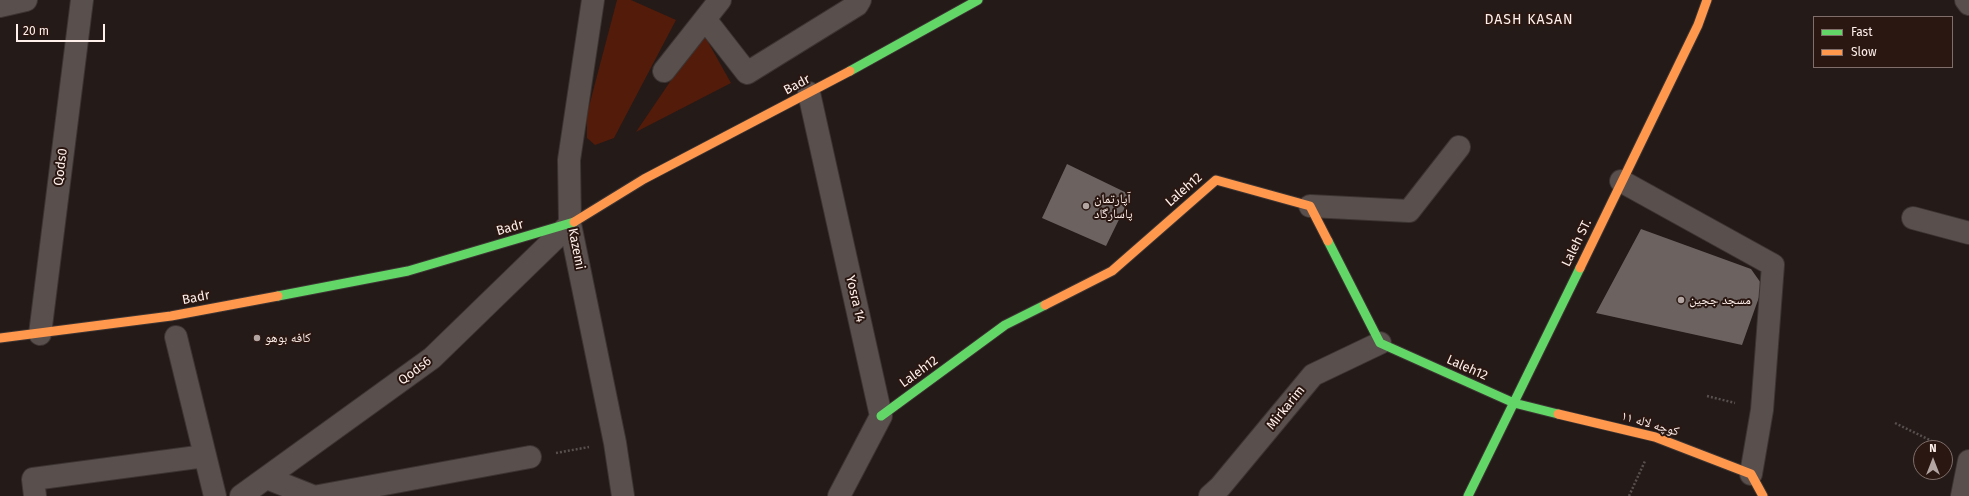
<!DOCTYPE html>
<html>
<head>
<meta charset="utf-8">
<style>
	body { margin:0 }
	#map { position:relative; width:1969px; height:496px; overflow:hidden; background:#241a18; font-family:"Fira Sans",sans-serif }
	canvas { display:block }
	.legend { position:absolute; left:1813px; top:16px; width:140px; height:52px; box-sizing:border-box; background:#2a1712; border:1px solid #7f6e69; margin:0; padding:5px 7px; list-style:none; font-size:12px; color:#fff0ec }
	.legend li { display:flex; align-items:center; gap:8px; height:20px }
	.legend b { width:20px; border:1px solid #7f6e69 }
	.north { position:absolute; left:1913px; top:440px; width:40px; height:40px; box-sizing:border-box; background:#2a1712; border:1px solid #7f6e69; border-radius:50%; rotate:0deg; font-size:11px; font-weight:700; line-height:16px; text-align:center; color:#fff0ec }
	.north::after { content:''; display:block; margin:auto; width:14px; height:18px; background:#b2a5a2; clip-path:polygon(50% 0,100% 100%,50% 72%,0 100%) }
	.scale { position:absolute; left:16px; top:24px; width:89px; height:18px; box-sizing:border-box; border:2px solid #fff0ec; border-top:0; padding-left:5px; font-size:12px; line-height:14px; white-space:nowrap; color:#fff0ec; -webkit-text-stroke:3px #2a1712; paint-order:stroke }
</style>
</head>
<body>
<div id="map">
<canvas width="1969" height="496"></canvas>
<ul class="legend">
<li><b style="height:5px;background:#63d668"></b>Fast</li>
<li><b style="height:5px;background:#ff974d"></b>Slow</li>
</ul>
<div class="north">N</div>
<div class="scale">20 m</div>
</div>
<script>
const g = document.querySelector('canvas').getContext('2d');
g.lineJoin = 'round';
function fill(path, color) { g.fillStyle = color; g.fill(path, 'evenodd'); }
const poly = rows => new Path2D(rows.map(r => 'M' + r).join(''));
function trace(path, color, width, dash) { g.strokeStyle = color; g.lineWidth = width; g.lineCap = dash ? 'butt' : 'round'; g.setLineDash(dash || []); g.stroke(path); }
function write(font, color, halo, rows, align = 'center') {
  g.font = font + ' "Fira Sans","Noto Naskh Arabic",sans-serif'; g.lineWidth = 4; g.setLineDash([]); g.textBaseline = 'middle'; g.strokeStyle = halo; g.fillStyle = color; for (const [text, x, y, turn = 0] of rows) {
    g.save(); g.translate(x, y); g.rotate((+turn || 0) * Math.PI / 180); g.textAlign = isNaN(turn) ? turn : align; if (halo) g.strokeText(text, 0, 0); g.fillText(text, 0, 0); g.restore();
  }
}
const green = poly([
	[617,0,631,0,676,20,614,138,595,145,587,138,587,114],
	[703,33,731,83,636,132]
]);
const building = poly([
	[1067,164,1131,195,1106,246,1042,218],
	[1641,229,1751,269,1763,286,1742,345,1596,313]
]);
const path = poly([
	[1707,396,1735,403],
	[1895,423,1946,448],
	[556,453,589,447],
	[1629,496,1645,461]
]);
const street = poly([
	[593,0,569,160,570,224,615,443,623,496],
	[1966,0,1969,4],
	[0,6,26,0],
	[705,19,747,73,857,5,860,0],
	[664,71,720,0],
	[809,93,881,416,839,496],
	[1621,181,1773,265,1762,410,1751,474],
	[1310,206,1409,211,1459,147],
	[1913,218,1969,233],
	[40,334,82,0],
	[176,337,215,496],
	[267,478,312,496],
	[35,496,33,479,205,456],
	[241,496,432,358,570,224],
	[319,496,530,457],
	[1210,496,1220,487,1313,375,1380,343],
	[1962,496,1969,461]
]);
const fast = poly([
	[850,71,978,0],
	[1328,241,1380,343,1514,403,1558,414],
	[278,296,408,271,574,222],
	[881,416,1005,325,1045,305],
	[1468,496,1580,268]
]);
const slow = poly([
	[574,222,644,179,850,71],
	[1580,268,1698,25,1707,0],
	[1045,305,1112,271,1216,180,1310,206,1328,241],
	[0,338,171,316,278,296],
	[1558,414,1655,437,1751,474,1763,496]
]);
const markers = [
	[1086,206,4,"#b2a5a2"],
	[1681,300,4,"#b2a5a2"],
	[257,338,4,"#b2a5a2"]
];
const streetNames = [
	["Badr",797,85,-28],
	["Qods0",61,167,-83],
	["Laleh12",1184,190,-41],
	["Badr",510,228,-16],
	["Laleh ST.",1577,243,-64],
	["Kazemi",576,249,79],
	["Badr",196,298,-11],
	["Yosra 14",855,299,77],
	["Laleh12",1467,368,24],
	["Qods6",415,371,-37],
	["Laleh12",919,372,-36],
	["Mirkarim",1286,408,-51],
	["کوچه لاله ۱۱",1650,424,16]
];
const poiNames = [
	["آپارتمان",1094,199],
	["پاسارگاد",1094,214],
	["مسجد ججین",1689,300],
	["کافه بوهو",265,338]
];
const neighbourhoodNames = [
	["DASH KASAN",1529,20]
];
fill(green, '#521b0a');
fill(building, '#6c6360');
trace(street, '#3c3432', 24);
trace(fast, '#3c3432', 11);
trace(slow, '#3c3432', 11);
trace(path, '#57504e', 2.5, [2, 2]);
trace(street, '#59504e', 22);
trace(fast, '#63d668', 9);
trace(slow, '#ff974d', 9);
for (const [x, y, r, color] of markers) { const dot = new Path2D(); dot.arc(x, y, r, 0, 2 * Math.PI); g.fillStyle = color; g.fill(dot); trace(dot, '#2a1712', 1.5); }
write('13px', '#fff0ec', '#2a1712', streetNames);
write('13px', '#fff0ec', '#2a1712', poiNames, 'left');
g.letterSpacing = '1px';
write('14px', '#fff0ec', '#2a1712', neighbourhoodNames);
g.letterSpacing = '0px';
</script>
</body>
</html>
